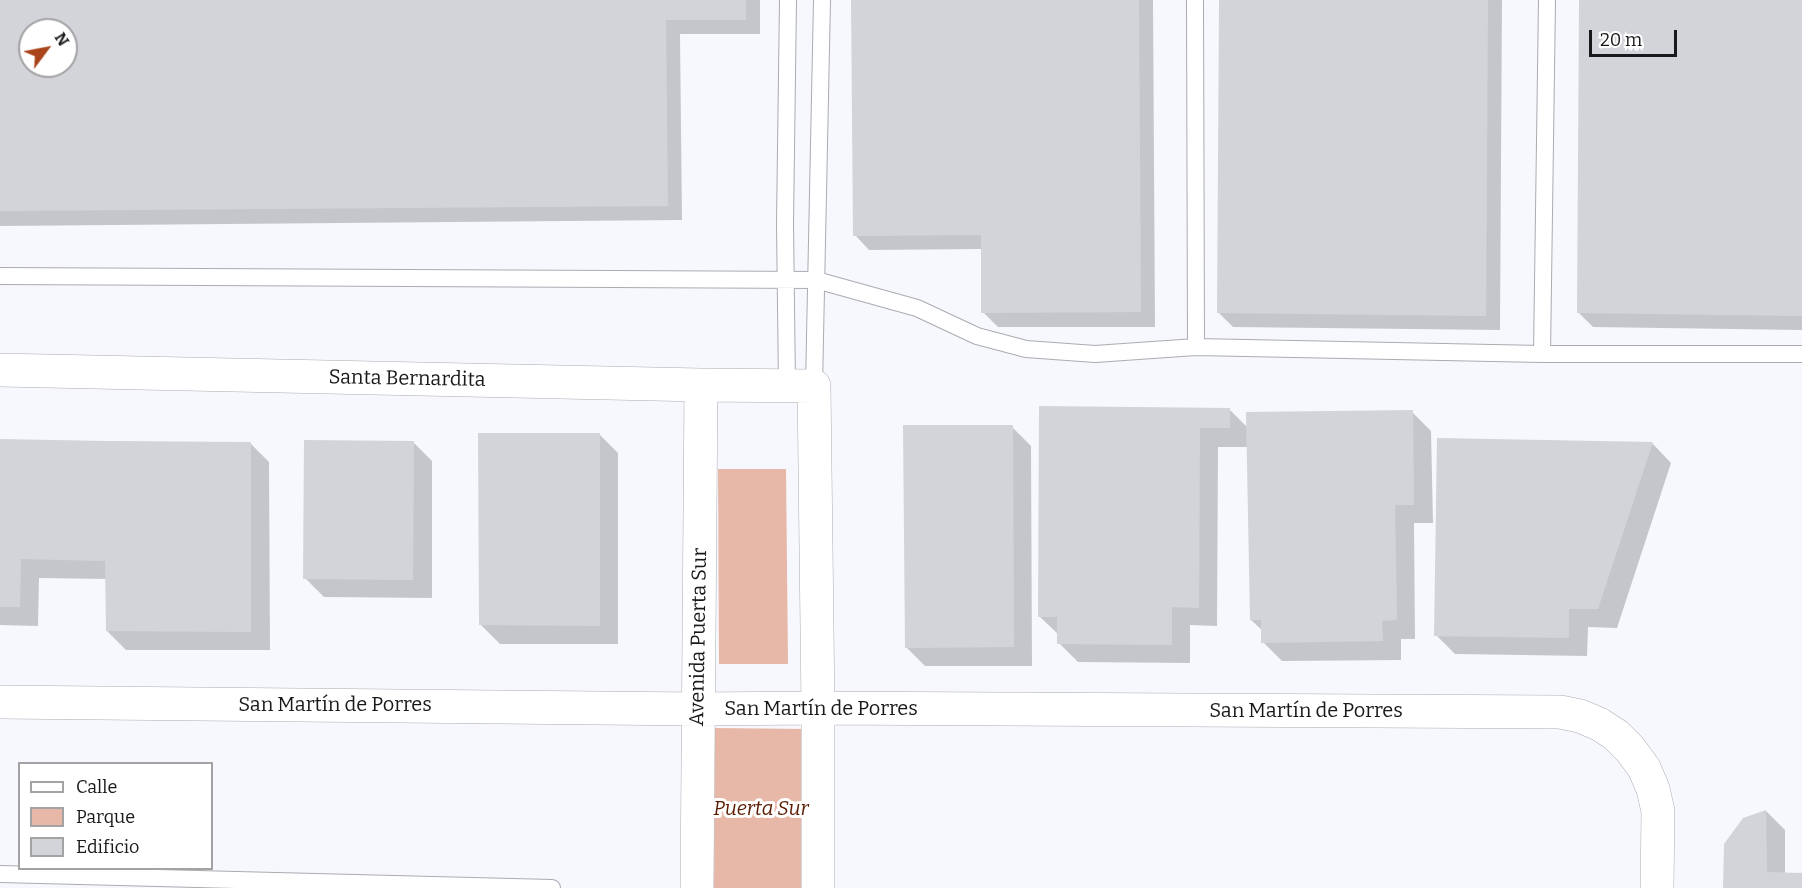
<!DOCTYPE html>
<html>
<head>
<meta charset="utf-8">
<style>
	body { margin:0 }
	#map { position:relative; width:1802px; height:888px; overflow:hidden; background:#f6f8fe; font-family:Bitter,serif }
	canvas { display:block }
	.legend { position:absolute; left:18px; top:762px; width:195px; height:108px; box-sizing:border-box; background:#fff; border:2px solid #a3a3a4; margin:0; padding:8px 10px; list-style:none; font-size:18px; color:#18191b }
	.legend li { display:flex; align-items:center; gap:12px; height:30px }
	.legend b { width:30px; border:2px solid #a3a3a4 }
	.north { position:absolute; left:18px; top:18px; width:60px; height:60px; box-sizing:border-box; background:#fff; border:2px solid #a3a3a4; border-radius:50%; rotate:58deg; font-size:16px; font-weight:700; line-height:24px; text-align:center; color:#18191b }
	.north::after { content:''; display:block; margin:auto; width:21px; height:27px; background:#aa451b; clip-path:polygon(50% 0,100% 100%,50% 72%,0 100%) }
	.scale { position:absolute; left:1589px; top:30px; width:88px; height:27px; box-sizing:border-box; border:3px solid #18191b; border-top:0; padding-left:8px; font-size:18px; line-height:21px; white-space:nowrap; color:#18191b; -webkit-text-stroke:4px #fff; paint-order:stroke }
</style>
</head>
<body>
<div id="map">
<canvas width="1802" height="888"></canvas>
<ul class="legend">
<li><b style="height:8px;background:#fff"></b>Calle</li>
<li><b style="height:16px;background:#e7b8a7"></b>Parque</li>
<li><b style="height:16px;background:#d2d4da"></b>Edificio</li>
</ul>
<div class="north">N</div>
<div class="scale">20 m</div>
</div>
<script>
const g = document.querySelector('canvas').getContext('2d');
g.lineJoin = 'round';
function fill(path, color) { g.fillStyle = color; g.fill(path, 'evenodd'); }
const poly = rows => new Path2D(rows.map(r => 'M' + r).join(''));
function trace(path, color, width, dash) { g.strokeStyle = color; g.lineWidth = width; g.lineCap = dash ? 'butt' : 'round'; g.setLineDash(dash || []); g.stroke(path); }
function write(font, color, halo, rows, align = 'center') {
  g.font = font + ' Bitter,serif'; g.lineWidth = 6; g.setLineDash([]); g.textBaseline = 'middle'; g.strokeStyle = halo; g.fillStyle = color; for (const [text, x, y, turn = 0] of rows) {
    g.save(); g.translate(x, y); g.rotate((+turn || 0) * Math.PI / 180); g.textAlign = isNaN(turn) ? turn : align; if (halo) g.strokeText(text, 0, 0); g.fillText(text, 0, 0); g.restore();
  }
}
const green = poly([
	[718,469,786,469,788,664,719,664],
	[715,728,808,729,806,888,714,888]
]);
const shadow = poly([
	[0,0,760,0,760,34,680,34,682,220,0,226],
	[30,30,66,30,66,66,30,66],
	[853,0,1153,0,1155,327,998,327,983,312,983,249,869,250,855,235],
	[1221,0,1502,0,1500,330,1233,327,1218,312],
	[1581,0,1802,0,1802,330,1593,327,1579,313],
	[1040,408,1229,409,1248,428,1412,412,1431,431,1433,523,1414,523,1415,639,1401,639,1401,660,1282,661,1263,642,1263,631,1251,620,1248,447,1218,447,1217,626,1190,625,1190,663,1078,662,1059,643,1059,635,1039,616],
	[1012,427,1031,446,1032,666,925,666,906,647],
	[599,434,618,453,618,644,500,644,481,625],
	[0,440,250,443,269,462,270,650,126,650,107,631,107,579,39,578,38,626,0,625],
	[1439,440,1653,444,1671,463,1617,628,1588,627,1587,656,1455,654,1436,635],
	[413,442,432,461,432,598,324,597,305,578],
	[1766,811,1785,830,1785,874,1802,874,1802,888,1724,888,1744,820]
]);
const building = poly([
	[0,0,746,0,746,20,666,20,668,206,0,211],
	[30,30,66,30,66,66,30,66],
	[851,0,1139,0,1141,312,981,313,981,235,853,236],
	[1219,0,1488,0,1486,316,1217,313],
	[1579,0,1802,0,1802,316,1577,313],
	[1039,406,1230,408,1230,428,1200,428,1199,608,1172,607,1172,645,1057,644,1057,617,1038,617],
	[1413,410,1414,505,1395,505,1397,620,1382,621,1383,641,1261,643,1261,620,1250,620,1246,412],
	[903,425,1013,425,1014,647,905,648],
	[478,433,600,433,600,626,479,625],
	[1437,438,1653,442,1598,609,1569,609,1569,638,1434,636],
	[0,439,105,441,251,442,251,632,106,631,105,561,21,559,20,607,0,607],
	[304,440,414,441,413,580,303,579],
	[1766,810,1767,872,1802,873,1802,888,1723,888,1724,844,1743,818]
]);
const lane = poly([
	[1195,0,1196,347],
	[0,276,816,280,917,308,977,336,1026,349,1095,354,1196,347,1542,354,1802,354],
	[1542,354,1547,0],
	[787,386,785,224,788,0],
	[814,386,822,0],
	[0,874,552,888]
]);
const street = poly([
	[0,370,701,385,814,386,818,708,818,888],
	[0,702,698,709,818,708,1560,712,1580,716,1599,724,1616,735,1630,749,1644,768,1653,789,1658,811,1657,888],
	[697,888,701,385]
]);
const streetNames = [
	["Santa Bernardita",407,379,1],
	["Avenida Puerta Sur",699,637,-89],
	["San Martín de Porres",335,705],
	["San Martín de Porres",821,709],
	["San Martín de Porres",1306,711]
];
const parkNames = [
	["Puerta Sur",761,809]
];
fill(green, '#e7b8a7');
fill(shadow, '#0003');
fill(building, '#d2d4da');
trace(lane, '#aaacb2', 18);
trace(street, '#aaacb2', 34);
trace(lane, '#fff', 16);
trace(street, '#fff', 33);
write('20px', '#18191b', '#fff', streetNames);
write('italic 20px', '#5b1e04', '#fff', parkNames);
</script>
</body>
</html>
